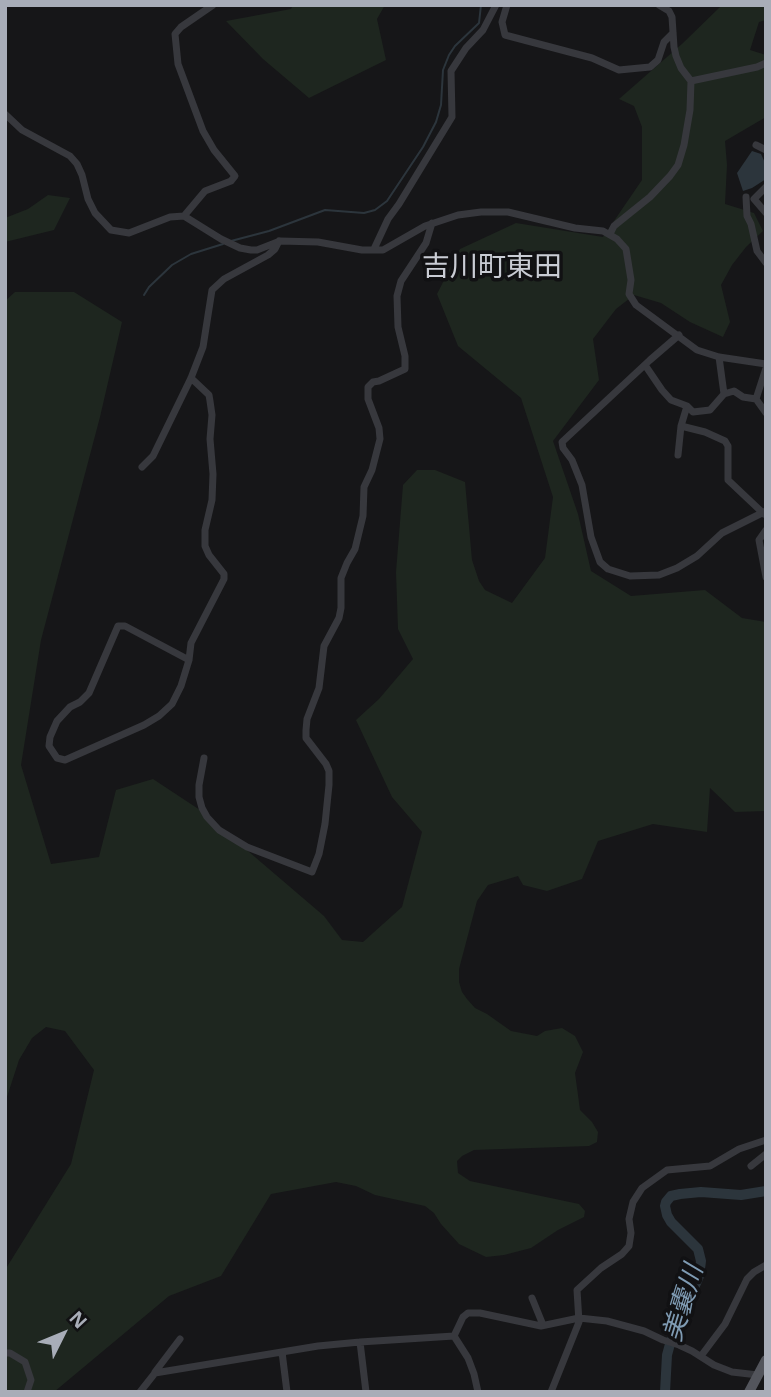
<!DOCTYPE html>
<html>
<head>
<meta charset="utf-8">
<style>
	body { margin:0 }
	#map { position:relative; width:771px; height:1397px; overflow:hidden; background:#161618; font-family:"Noto Sans",sans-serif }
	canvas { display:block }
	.frame { position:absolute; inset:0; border:7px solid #a8adb8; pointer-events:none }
	.north { position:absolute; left:28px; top:1299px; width:70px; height:70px; -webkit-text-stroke:5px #111113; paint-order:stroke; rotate:47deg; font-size:19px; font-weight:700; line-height:28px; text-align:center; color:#a8adb8 }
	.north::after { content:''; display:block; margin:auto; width:24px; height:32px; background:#a8adb8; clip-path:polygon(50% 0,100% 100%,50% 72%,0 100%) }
</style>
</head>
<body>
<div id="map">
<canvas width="771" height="1397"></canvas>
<div class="frame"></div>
<div class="north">N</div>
</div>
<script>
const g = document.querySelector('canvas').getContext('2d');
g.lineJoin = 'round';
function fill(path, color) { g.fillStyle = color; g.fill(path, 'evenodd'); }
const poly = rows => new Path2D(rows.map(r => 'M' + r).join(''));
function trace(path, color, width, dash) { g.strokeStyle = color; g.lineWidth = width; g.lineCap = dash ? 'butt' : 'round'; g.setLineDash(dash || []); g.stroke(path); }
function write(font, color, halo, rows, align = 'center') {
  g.font = font + ' "Noto Sans","Noto Sans JP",sans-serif'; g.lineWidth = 7; g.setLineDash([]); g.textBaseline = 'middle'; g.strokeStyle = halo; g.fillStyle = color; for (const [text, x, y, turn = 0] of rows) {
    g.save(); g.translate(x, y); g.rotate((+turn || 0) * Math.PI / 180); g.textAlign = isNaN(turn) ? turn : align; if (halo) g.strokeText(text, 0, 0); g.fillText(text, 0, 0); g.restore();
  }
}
const green = poly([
	[293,5,385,5,377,19,386,60,309,98,263,59,226,21,291,9],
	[719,5,766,5,766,20,759,22,750,50,766,55,766,117,725,141,727,165,725,204,754,213,763,231,746,247,732,265,721,285,730,322,723,337,690,322,661,303,634,295,616,309,593,339,599,380,553,441,578,514,591,571,631,596,705,590,742,618,766,622,766,811,735,812,710,788,707,832,653,824,598,841,582,879,547,891,523,885,518,876,488,885,477,901,459,969,459,982,462,992,467,999,475,1008,487,1014,511,1031,537,1036,545,1031,562,1028,575,1036,583,1052,575,1073,580,1110,592,1122,598,1132,597,1142,589,1146,474,1150,462,1156,457,1161,458,1173,470,1181,579,1204,585,1211,584,1217,558,1230,531,1248,504,1255,486,1257,459,1244,441,1224,434,1213,425,1206,375,1195,356,1186,336,1182,271,1194,221,1276,169,1296,54,1392,5,1392,5,1270,71,1164,94,1070,65,1031,46,1027,32,1038,19,1060,5,1103,5,301,15,292,74,292,122,322,100,417,41,640,21,765,51,864,99,857,116,790,153,779,200,810,324,916,342,940,363,942,402,907,422,832,392,797,356,720,379,699,413,659,398,629,396,572,403,485,417,470,435,470,465,482,472,560,479,581,485,590,512,603,545,558,553,497,521,398,458,346,437,294,460,249,516,223,603,237,642,180,642,127,634,106,619,99,683,43,720,7],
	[48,195,70,198,54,230,5,242,5,218,28,209]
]);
const water = poly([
	[752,151,761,154,766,165,766,179,752,188,743,191,737,173]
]);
const stream = poly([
	[231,241,269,231,325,210,364,213,375,210,387,201,423,147,436,122,441,105,443,70,449,55,455,46,479,23,481,5],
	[144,295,149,287,172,265,191,254,223,244]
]);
const river = poly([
	[665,1392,667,1355,670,1344,699,1276,701,1261,698,1249,671,1222,667,1215,665,1206,666,1202,671,1196,680,1194,701,1192,741,1195,766,1191]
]);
const minor = poly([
	[507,5,502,22,505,35,592,58,619,70,650,67,658,60,664,42,673,33],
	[691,81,757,67,766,63],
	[5,114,22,130,70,156,77,164,82,175,88,199,95,213,111,230,129,233,170,217,184,216,221,239,240,248,251,250,257,250,280,241,318,242,362,250,383,250,425,226,458,215,481,212,508,212,575,228,603,231,617,239,626,249,631,280,629,294,636,305,697,350,719,357,766,364],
	[756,145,766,150],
	[766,187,754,199,766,213],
	[746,197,747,216,751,224,757,251,766,263],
	[184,216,205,191,231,181,235,176,214,150,203,131,178,64,175,34,181,27,213,5],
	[610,234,614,226,650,197,670,176,678,165,684,145,690,110,691,81,681,68,676,56,674,47,672,17,669,11,659,5],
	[374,249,388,219,399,204,452,117,451,71,466,48,483,30,496,5],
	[679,335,650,360,562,442,563,448,572,460,582,485,591,537,600,562,608,569,630,576,659,575,677,568,697,556,722,533,766,511],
	[719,357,724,394],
	[645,365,662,390,671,400,687,406,693,412,710,410,724,394,734,391,743,397,756,399,766,413],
	[756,399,766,368],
	[681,426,705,432,725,441,728,446,728,480,764,514],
	[678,455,681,426,687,406],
	[142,467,153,456,191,378,203,347,212,290,224,279,268,255,275,249,279,241],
	[766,530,759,540,766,577],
	[189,660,125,626,118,626,89,693,80,702,70,707,57,721,50,737,49,746,57,758,65,760,144,725,159,716,172,704,181,686,189,660,191,643,224,579,224,574,209,555,205,546,205,530,212,500,213,474,210,439,212,415,210,401,209,395,191,378],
	[204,758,199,785,199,797,202,808,207,817,219,830,247,847,312,872,319,854,325,824,329,785,329,771,326,764,306,738,306,730,307,719,319,688,324,646,339,618,341,608,341,578,347,563,355,549,363,516,364,487,372,470,380,439,379,428,368,399,368,387,373,382,379,381,405,369,405,356,398,327,397,296,401,281,426,243,432,223],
	[751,1166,766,1154],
	[532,1298,543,1325],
	[454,1336,463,1317,468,1313,480,1313,541,1326,579,1318,607,1321,644,1331,663,1340,679,1345,692,1351,714,1365,732,1372,758,1375],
	[360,1342,366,1392],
	[282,1352,287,1392],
	[5,1353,10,1353,25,1362,31,1380,27,1392],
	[701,1356,725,1324,747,1279,754,1272,766,1265],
	[155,1372,180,1339],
	[140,1392,155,1373,318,1346,360,1342,454,1336,468,1358,474,1374,478,1392],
	[551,1392,579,1322,577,1290,601,1268,622,1254,629,1246,631,1233,629,1219,633,1202,642,1188,667,1170,710,1166,739,1149,766,1140]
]);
const primary = poly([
	[749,1392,766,1360]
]);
const waterNames = [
	["美嚢川",684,1303,-73]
];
const quarterNames = [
	["吉川町東田",492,268]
];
fill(green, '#1e261f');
fill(water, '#2c353c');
trace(stream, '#2c353c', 2);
trace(river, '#2c353c', 10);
trace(minor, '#37383d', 7);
trace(primary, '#53555c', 10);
write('italic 26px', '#7f9bb3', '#111113', waterNames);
write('28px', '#c9ccd4', '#111113', quarterNames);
</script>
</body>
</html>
